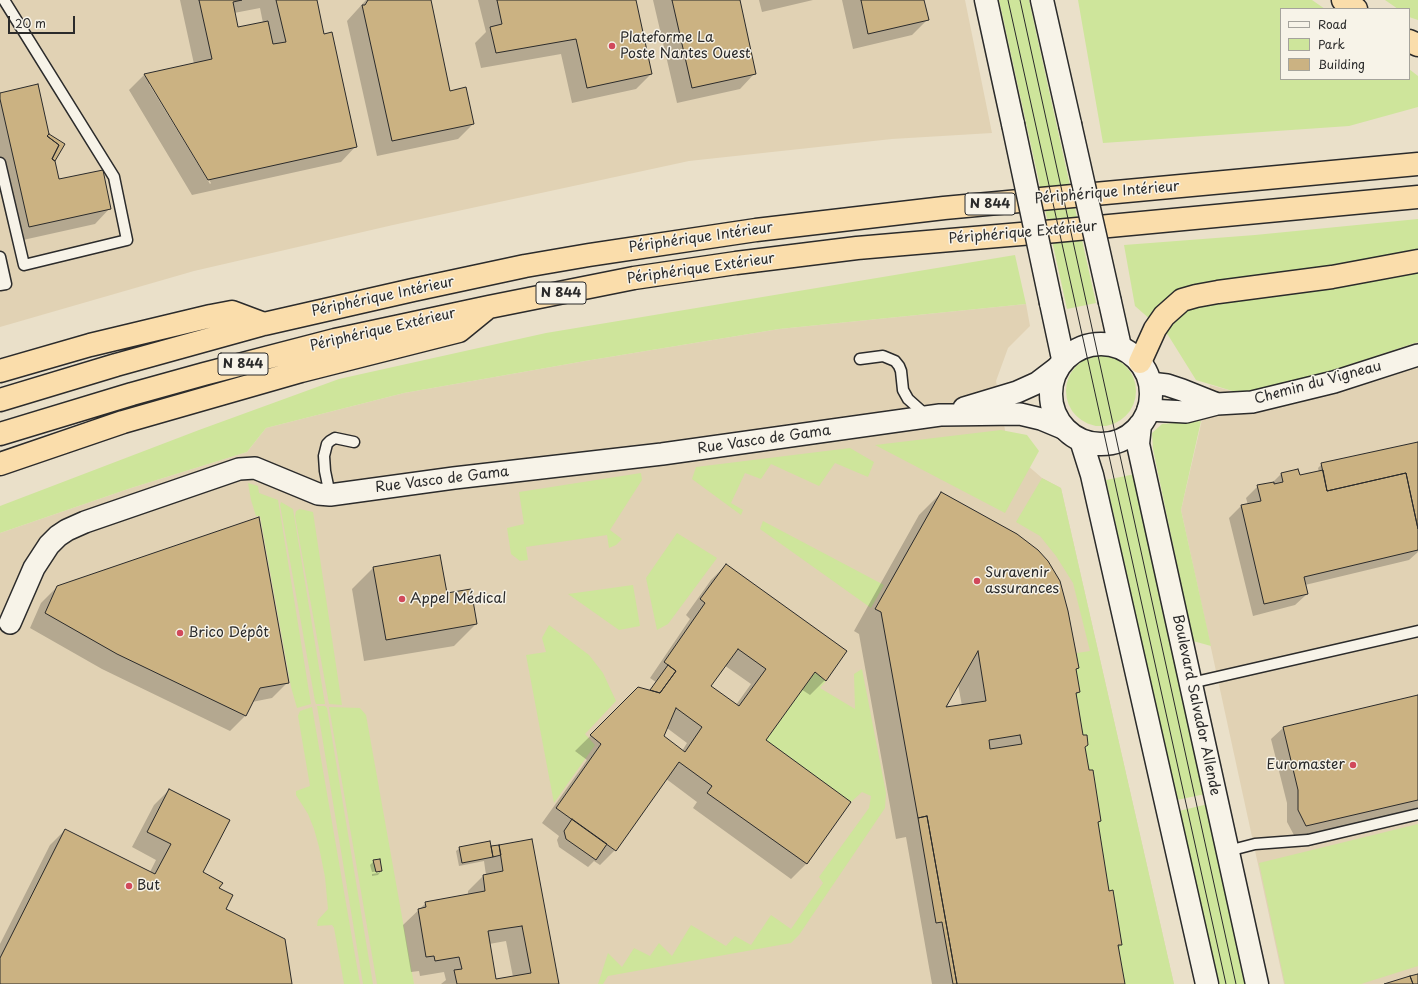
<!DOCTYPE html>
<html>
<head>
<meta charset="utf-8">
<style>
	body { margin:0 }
	#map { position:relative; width:1418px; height:984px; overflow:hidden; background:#eae0c9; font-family:"Playpen Sans",sans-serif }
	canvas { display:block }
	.legend { position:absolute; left:1280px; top:8px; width:130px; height:72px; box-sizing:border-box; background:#f7f3e8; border:1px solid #a5a39c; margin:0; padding:5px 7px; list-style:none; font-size:12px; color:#2b2b2b }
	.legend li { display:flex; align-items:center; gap:8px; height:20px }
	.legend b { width:20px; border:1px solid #a5a39c }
	.scale { position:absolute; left:8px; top:16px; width:67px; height:18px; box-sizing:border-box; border:2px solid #2b2b2b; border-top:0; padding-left:5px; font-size:12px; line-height:14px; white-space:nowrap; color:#2b2b2b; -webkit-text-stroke:3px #f7f3e8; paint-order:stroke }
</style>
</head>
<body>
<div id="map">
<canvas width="1418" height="984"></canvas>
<ul class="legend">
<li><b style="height:5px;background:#f7f3e8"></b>Road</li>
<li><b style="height:11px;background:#cee59b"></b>Park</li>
<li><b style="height:11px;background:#cbb282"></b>Building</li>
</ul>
<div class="scale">20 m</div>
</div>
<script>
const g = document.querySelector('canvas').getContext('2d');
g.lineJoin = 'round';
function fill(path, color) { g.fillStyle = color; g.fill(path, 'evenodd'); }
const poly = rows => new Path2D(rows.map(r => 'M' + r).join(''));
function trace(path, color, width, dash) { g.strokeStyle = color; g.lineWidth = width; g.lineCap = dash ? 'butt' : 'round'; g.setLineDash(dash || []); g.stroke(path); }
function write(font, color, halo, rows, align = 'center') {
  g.font = font + ' "Playpen Sans",sans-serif'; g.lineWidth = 3; g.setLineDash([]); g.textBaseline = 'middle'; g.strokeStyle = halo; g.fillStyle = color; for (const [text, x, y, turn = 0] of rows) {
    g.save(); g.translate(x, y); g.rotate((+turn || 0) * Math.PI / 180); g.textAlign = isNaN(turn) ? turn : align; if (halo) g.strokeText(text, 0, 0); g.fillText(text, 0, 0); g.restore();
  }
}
const built = poly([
	[0,0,965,0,992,133,892,139,689,161,393,225,194,271,0,327],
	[1026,304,1030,326,1008,348,996,381,1007,441,1019,458,1042,478,1061,488,1174,984,0,984,0,533,131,488,247,452,266,428,404,393,585,361,779,329],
	[1418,342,1418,984,1284,984,1181,510,1210,385,1239,393,1288,385]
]);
const green = poly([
	[999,0,1029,0,1096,303,1067,309],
	[1078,0,1312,0,1325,9,1281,9,1281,79,1409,79,1409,69,1418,76,1418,107,1349,126,1103,143],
	[1385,0,1418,0,1418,20,1409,17,1409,9,1398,9],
	[1418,219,1418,342,1288,385,1239,393,1196,380,1168,335,1135,306,1124,245,1255,235],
	[1015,255,1026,304,779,329,585,361,404,393,266,428,247,452,131,488,0,533,0,506,199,430,339,379,546,333],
	'1066 391a35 35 0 1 1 70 0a35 35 0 1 1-70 0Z',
	[1201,421,1181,510,1211,646,1193,641,1153,449,1152,433,1162,424],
	[1001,430,1027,435,1039,451,1005,513,875,445],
	[850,448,874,462,868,477,835,463,819,486,771,464,761,479,745,473,731,503,743,510,741,515,692,479,696,467],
	[641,473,642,480,610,530,622,539,616,545,609,548,607,535,526,547,528,560,520,561,511,554,507,528,524,524,519,492],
	[1135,474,1205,794,1177,800,1106,480],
	[1042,478,1061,488,1174,984,1125,984,1118,945,1122,945,1109,891,1098,822,1101,821,1093,770,1089,770,1085,747,1088,745,1087,735,1083,735,1076,693,1080,692,1076,669,1079,668,1077,653,1090,651,1073,583,1056,556,1040,536,1016,522],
	[248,483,258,486,259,493,278,500,311,704,297,708,291,687,260,516,256,516,251,500],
	[281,502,293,509,325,704,316,704,315,701,280,505],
	[300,509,313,512,342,705,329,704,295,516,296,511],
	[763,521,884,585,871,608,760,529],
	[677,533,717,558,668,624,657,630,646,578],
	[633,585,640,626,619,630,568,594],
	[549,625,589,655,603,673,616,701,585,734,595,745,554,803,526,655,546,652,542,638],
	[862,669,886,793,885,808,799,935,791,943,608,976,603,984,598,984,608,953,622,967,634,948,650,956,659,943,672,956,691,925,726,946,735,936,751,945,771,915,791,929,823,883,819,877,869,808,871,796,862,792,851,802,766,740,815,672,826,681,820,688,855,709,854,674],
	[317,706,325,706,327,708,373,984,363,984],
	[312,707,360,984,344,984,334,928,332,925,317,926,318,920,328,909,325,877,319,847,314,829,308,814,296,795,296,791,310,786,298,716,300,711],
	[329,707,360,708,366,715,414,984,377,984],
	[1208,804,1248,984,1217,984,1179,811],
	[1418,824,1418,966,1361,984,1285,984,1259,863]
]);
const shadow = poly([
	[180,0,316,0,323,35,356,146,341,162,192,195,129,90,144,75,194,64],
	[260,8,263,23,238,28,234,13],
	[149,84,151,84,211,183,210,184],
	[366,0,429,0,449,92,473,124,458,139,377,156,347,21],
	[478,0,635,0,651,74,636,89,572,103,561,54,481,68,475,43,486,32],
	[653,0,739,0,755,73,740,89,677,103],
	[759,0,813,0,762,12],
	[842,0,923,0,927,20,912,35,853,49],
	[0,94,54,160,59,181,110,208,95,224,14,242,0,181],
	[1418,443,1418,552,1409,560,1305,585,1307,594,1295,605,1253,616,1229,518,1241,506,1248,505,1246,498,1258,486,1272,483,1281,474,1299,476,1319,472,1318,468,1322,464],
	[941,493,1078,668,1075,671,1079,692,1076,695,1082,737,1087,745,1084,748,1088,772,1100,821,1097,824,1109,892,1121,945,1118,948,1124,984,932,984,906,837,896,839,859,634,854,631,919,515],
	[958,684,962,706,944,709],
	[726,565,825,680,810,695,801,689,765,740,850,802,806,864,791,879,693,808,697,802,665,778,615,850,600,865,594,861,588,867,559,847,557,840,559,836,542,823,587,760,575,751,638,689,650,691,656,682,650,678,690,619,686,615,711,580],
	[724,665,751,684,736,705,709,686],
	[667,728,687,743,682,751,663,736],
	[374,567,446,594,476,624,454,646,364,661,352,589],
	[57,587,288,682,272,698,252,702,245,716,230,731,102,669,30,628,41,603],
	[1418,697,1418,809,1295,837,1287,822,1287,803,1271,739,1283,728],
	[169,790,201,873,218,889,225,909,290,984,0,984,0,944,50,845,65,830,150,872,156,860,132,847,154,805],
	[531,840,558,984,441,984,446,980,444,972,420,976,419,971,411,972,403,925,426,903,468,895,468,891,483,876,486,875,484,861,459,866,456,851,460,848,491,848],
	[506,941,513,977,495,980,489,944],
	[374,861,381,871,378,875,372,876,372,874,379,873,379,871,372,872,370,865]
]);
const building = poly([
	[199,0,242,0,233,2,238,27,268,21,273,44,286,42,276,0,317,0,324,34,332,32,357,147,208,180,144,74,212,59,199,0],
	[368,0,431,0,450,91,466,87,474,124,392,141,362,5,365,5,368,0],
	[497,0,636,0,652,74,587,88,576,39,496,53,490,27,502,24,497,0],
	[672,0,740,0,756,74,692,88,672,0],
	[861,0,924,0,929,20,868,34,861,0],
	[38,84,49,134,47,136,59,145,52,159,55,161,59,179,103,170,111,209,29,227,0,99,0,93,38,84],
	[49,134,65,144,55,161,52,159,59,145,47,136,49,134],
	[1418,442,1418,529,1406,473,1327,491,1321,463,1418,442],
	[1298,469,1300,475,1323,470,1327,491,1406,473,1418,529,1418,550,1304,577,1308,594,1264,604,1241,505,1261,501,1257,485,1274,482,1274,484,1283,482,1281,473,1298,469],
	[941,492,1017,534,1038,550,1048,561,1060,581,1068,611,1079,668,1076,669,1080,692,1076,693,1083,735,1087,735,1088,745,1085,747,1089,770,1093,770,1101,821,1098,822,1109,891,1113,890,1122,945,1118,945,1125,984,957,984,927,816,918,818,881,612,875,609,941,492],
	[978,651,986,701,946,707,978,651],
	[1020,735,1022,744,990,749,989,740,1020,735],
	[259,517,289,683,260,688,246,716,117,654,45,613,57,586,259,517],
	[440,555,447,593,471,589,477,624,386,640,373,567,440,555],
	[726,564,847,651,826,681,815,672,766,740,851,802,807,864,707,793,712,786,679,762,616,851,556,808,601,744,590,735,638,687,660,693,676,671,664,662,705,603,700,599,726,564],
	[738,649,766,669,739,706,711,686,738,649],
	[676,708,702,727,685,752,664,736,676,708],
	[668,665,676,671,660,693,650,690,668,665],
	[1418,695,1418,800,1306,826,1298,810,1298,790,1283,727,1418,695],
	[169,789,230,820,203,872,223,883,219,888,233,895,226,909,285,939,292,984,0,984,0,958,65,829,155,874,171,844,147,832,169,789],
	[927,816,957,984,953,984,942,922,936,923,918,818,927,816],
	[572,819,607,844,596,860,566,839,564,831,572,819],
	[532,839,559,984,457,984,454,970,462,969,459,957,435,961,434,956,426,957,418,909,426,907,425,902,485,891,483,875,503,871,499,845,532,839],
	[522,926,531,973,496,979,488,931,522,926],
	[490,841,493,857,462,863,459,847,490,841],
	[499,845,501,855,493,857,491,846,499,845],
	[380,859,382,871,376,872,373,860,380,859],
	[1418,974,1418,984,1413,984,1410,976,1418,974],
	[1410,976,1413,984,1384,984,1410,976]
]);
const lane = poly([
	[0,163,24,265,127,240,114,177,4,0],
	[0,257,6,284,0,285],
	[860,359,883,356,895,361,899,366,901,371,903,390,908,399,927,416],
	[330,495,325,471,324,456,327,444,330,441,335,438,354,442],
	[1191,683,1418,631],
	[1228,851,1255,844,1308,840,1418,814]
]);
const street = poly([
	[1150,383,1167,385,1182,390,1217,404],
	[964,408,1017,392,1037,383,1058,367],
	[1148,410,1186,412,1217,404,1252,402,1334,382,1418,355],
	[10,623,34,568,49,545,58,536,67,530,85,522,239,469,255,468,318,494,330,495,454,478,662,454,940,415,1020,414,1041,419,1065,429]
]);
const secondary = poly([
	[986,0,1013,124],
	[1042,0,1070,124],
	[1110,302,1120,347],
	[1051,303,1063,359],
	'1051 394a50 50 0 1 1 100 0a50 50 0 1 1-100 0Z',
	[1140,425,1138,444,1257,984],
	[1081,440,1092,475,1207,984]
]);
const highway = poly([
	[1343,0,1356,9],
	[1409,41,1418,45],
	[1140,362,1155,329,1164,316,1182,300,1196,296,1218,292,1332,277,1418,261],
	[0,371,90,345,211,316,232,312,264,324],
	[0,400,116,365,264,324,413,290,525,266,589,255,756,230,944,208,1418,164],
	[0,434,132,394,204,374,335,340,489,307,634,278,736,263,857,248,1056,231,1418,197],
	[0,464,123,422,301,371,459,331,486,309]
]);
const tram = poly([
	[1008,0,1226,984],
	[1020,0,1236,984]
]);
const secondaryBridge = poly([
	[1013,124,1051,303],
	[1070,124,1110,302]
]);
const markers = [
	[612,46,4,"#d1495b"],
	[977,581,4,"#d1495b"],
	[402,599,4,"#d1495b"],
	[180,633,4,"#d1495b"],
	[1353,765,4,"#d1495b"],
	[129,886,4,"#d1495b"]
];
const shields = [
	[990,204,50],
	[561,293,50],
	[243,364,50]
];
const shieldNames = [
	["N 844",990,204],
	["N 844",561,293],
	["N 844",243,364]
];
const poiNames = [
	["Plateforme La",620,38],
	["Poste Nantes Ouest",620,54],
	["Suravenir",985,573],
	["assurances",985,589],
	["Appel Médical",410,599],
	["Brico Dépôt",188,633],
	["Euromaster",1345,765,"right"],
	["But",137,886]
];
const streetNames = [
	["Périphérique Intérieur",1107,193,-5],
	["Périphérique Extérieur",1023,233,-5],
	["Périphérique Intérieur",701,238,-8],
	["Périphérique Extérieur",701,269,-8],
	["Périphérique Intérieur",383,297,-12],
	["Périphérique Extérieur",383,330,-13],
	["Chemin du Vigneau",1318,383,-15],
	["Rue Vasco de Gama",764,440,-8],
	["Rue Vasco de Gama",442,480,-7],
	["Boulevard Salvador Allende",1196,705,78]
];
fill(built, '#e1d2b4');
fill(green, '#cee59b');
fill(shadow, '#0003');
fill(building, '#cbb282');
trace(building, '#2b2b2b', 1);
trace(lane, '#2b2b2b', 13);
trace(street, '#2b2b2b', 24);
trace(secondary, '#2b2b2b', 25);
trace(highway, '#2b2b2b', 25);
trace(lane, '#f7f3e8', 10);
trace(street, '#f7f3e8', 21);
trace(secondary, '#f7f3e8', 22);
trace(highway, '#faddab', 22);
trace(tram, '#2b2b2b', 1);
trace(secondaryBridge, '#2b2b2b', 25, []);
trace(secondaryBridge, '#f7f3e8', 22);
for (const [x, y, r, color] of markers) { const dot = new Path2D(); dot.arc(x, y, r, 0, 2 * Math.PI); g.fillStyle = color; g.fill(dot); trace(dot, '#f7f3e8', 1.5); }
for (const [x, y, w] of shields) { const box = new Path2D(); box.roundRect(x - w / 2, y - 11, w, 22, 3); g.fillStyle = '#f7f3e8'; g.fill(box); trace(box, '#2b2b2b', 1); }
write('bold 13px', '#2b2b2b', null, shieldNames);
write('14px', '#2b2b2b', '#f7f3e8', poiNames, 'left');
write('14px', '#2b2b2b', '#f7f3e8', streetNames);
</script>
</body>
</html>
